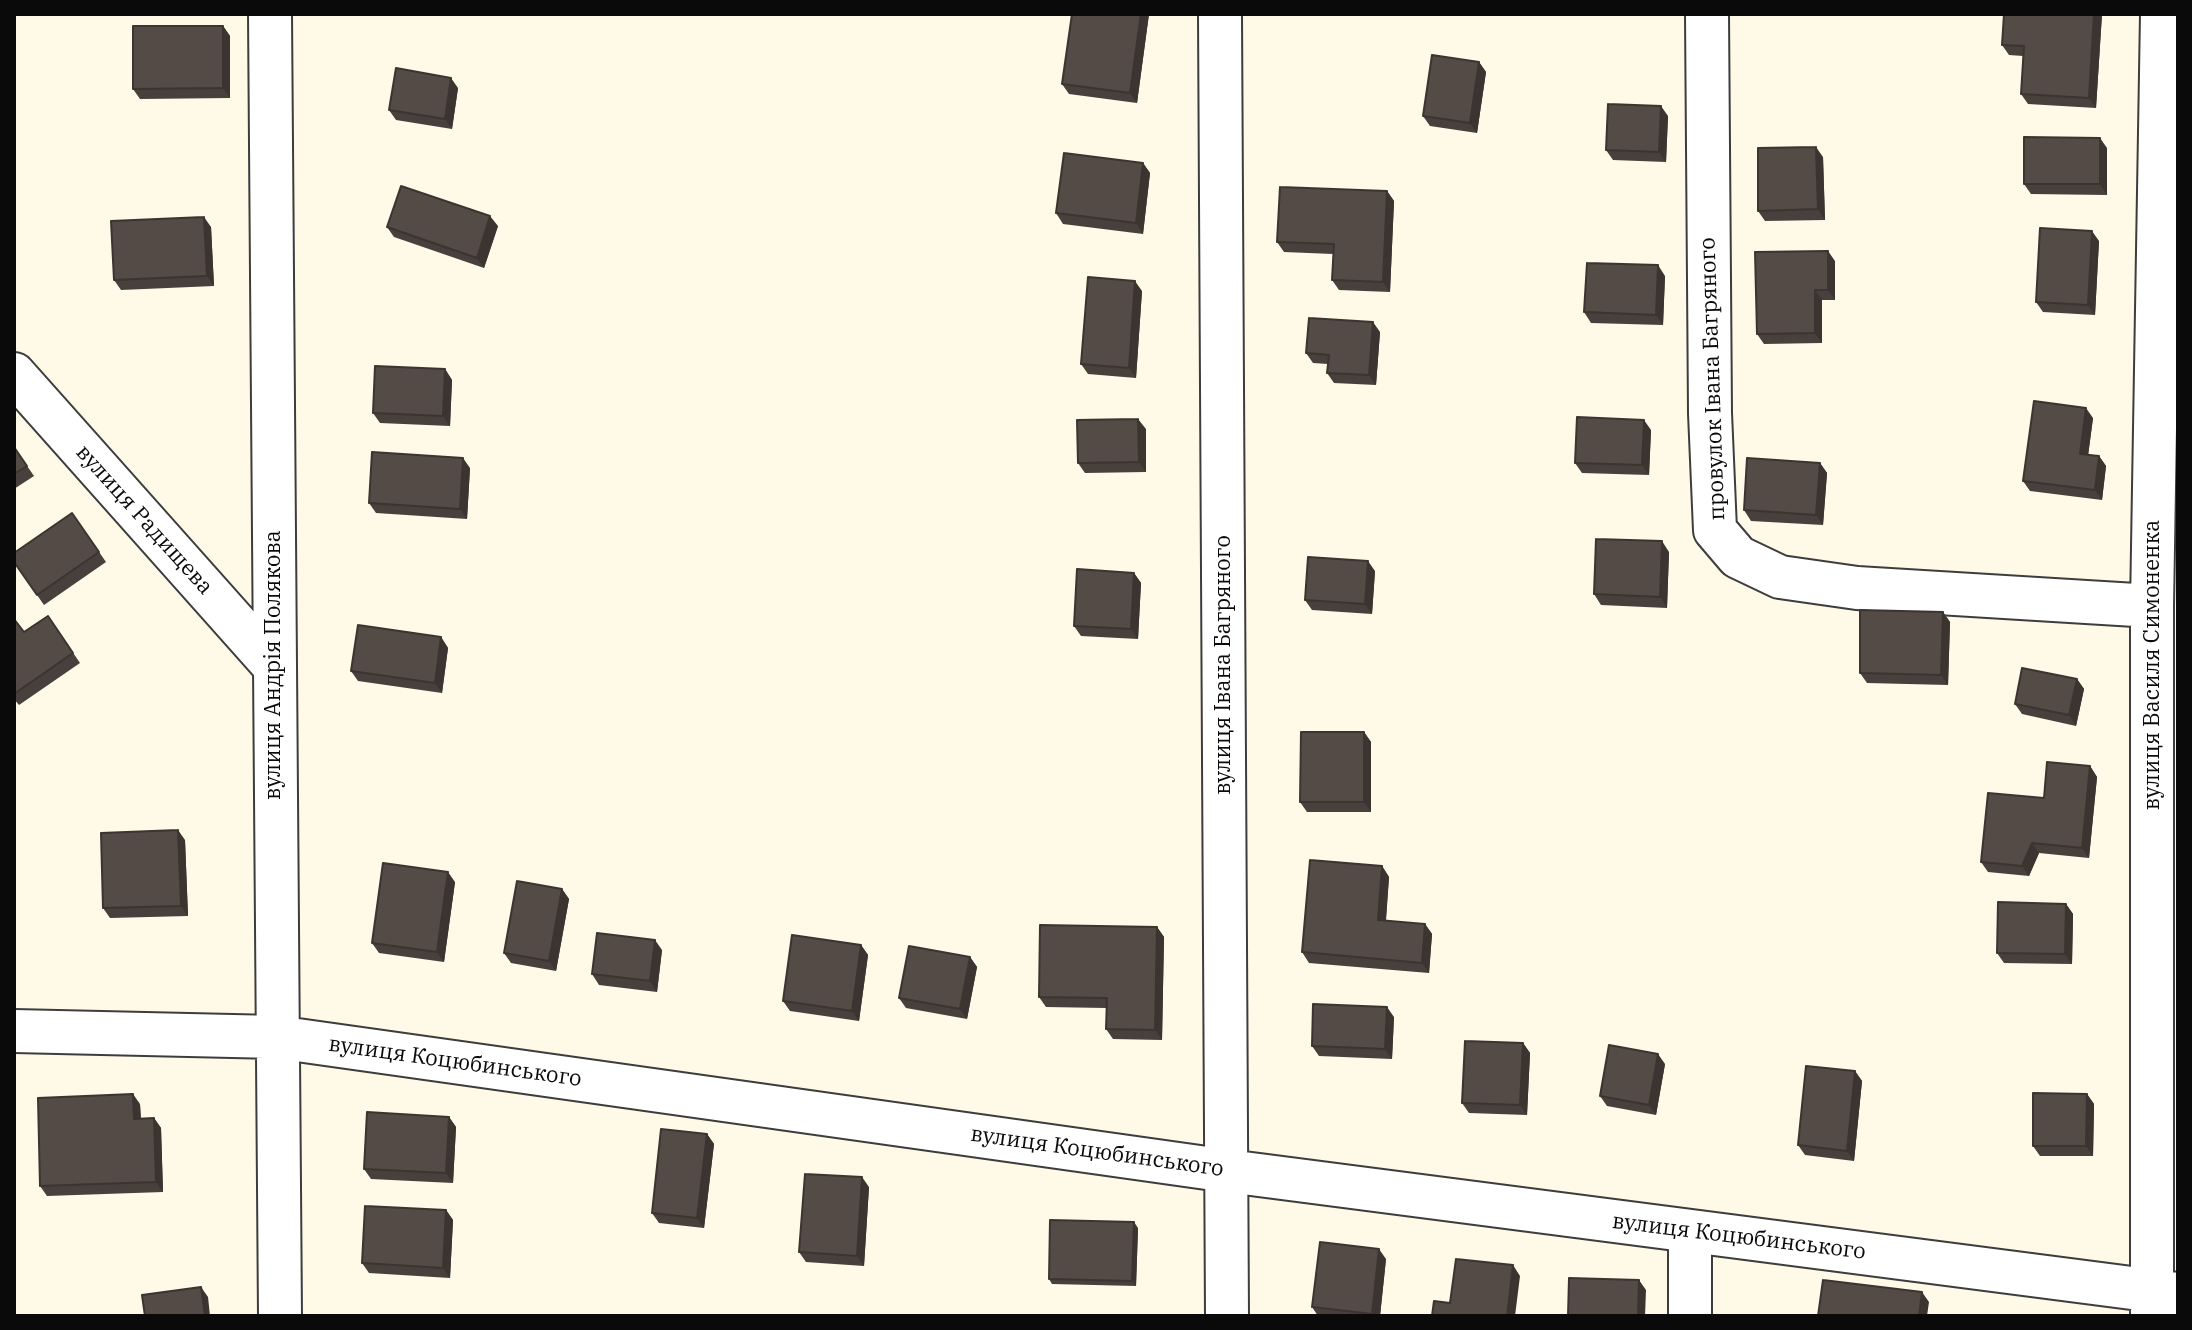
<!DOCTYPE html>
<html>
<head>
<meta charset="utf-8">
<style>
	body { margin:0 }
	#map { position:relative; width:2192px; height:1330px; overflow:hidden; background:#fff9e7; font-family:"IBM Plex Serif",serif }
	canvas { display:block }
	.frame { position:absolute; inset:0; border:16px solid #0a0a0a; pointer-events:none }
</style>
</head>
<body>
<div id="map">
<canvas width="2192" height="1330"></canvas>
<div class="frame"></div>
</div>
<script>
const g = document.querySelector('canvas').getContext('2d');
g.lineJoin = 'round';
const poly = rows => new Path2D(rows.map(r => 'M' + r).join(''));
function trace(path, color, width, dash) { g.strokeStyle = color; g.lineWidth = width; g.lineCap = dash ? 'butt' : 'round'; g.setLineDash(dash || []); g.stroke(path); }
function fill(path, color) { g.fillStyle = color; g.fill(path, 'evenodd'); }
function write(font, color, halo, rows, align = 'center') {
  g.font = font + ' "IBM Plex Serif",serif'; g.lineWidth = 8; g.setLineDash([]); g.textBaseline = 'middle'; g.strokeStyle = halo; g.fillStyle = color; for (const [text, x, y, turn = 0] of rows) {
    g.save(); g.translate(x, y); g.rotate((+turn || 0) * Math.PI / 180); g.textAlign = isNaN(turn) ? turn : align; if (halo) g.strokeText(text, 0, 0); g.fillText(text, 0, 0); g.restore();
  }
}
const minor = poly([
	[270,14,280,1316],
	[1220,14,1227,1316],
	[1707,14,1710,413,1715,530,1738,557,1780,577,1857,588,2152,606],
	[14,374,274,666],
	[14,1031,276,1037,1228,1171,2178,1294],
	[1690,1231,1690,1316],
	[2152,1316,2152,606,2162,14]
]);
const wall = poly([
	[1149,14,1137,103,1069,94,1062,84],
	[2004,14,2102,14,2096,108,2028,104,2021,94,2023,56,2009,55,2002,45],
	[223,26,230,36,230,98,140,99,133,89],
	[1479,62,1486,72,1477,133,1430,126,1423,116],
	[458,88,452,129,396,120,389,110],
	[1668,116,1666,162,1613,160,1606,150],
	[2107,148,2107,195,2031,194,2024,184],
	[1823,157,1825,220,1765,221,1758,211],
	[1143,163,1150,173,1143,234,1063,224,1056,213],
	[1387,191,1394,201,1390,292,1339,290,1332,280,1333,254,1284,252,1277,242],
	[498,226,484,268,394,237,387,227],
	[211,227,214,286,121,290,114,280],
	[2099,241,2095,315,2043,312,2036,302],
	[1835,261,1835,300,1822,300,1822,343,1764,344,1757,334],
	[1665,276,1663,325,1591,323,1584,312],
	[1142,291,1136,378,1088,374,1081,364],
	[1380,332,1376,385,1334,383,1327,373,1328,364,1313,363,1306,353],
	[445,369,452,380,450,426,380,423,373,413],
	[2093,418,2088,455,2099,456,2106,466,2102,500,2030,491,2023,481],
	[1146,429,1146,472,1085,473,1078,463],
	[1651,430,1649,475,1582,473,1575,463],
	[14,447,34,476,14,489],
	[1820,463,1827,473,1823,525,1751,521,1744,510],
	[470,468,467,519,376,513,369,503],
	[72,513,106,562,44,605,14,562],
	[1669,552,1667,608,1601,605,1594,594],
	[1375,571,1372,614,1312,610,1305,600],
	[1134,573,1141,583,1138,639,1081,636,1074,626],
	[1943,612,1950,622,1948,685,1867,683,1860,673],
	[48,616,80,663,19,705,14,699,14,618,24,632],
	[441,637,448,648,442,693,358,681,351,671],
	[2077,679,2084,689,2076,726,2022,714,2015,704],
	[1364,732,1371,742,1371,812,1307,812,1300,802],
	[2090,766,2097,777,2089,858,2039,853,2029,876,1988,872,1981,862,2044,798],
	[185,840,188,916,110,918,103,908],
	[1382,866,1389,877,1386,921,1425,924,1432,934,1429,973,1309,963,1302,952],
	[455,882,444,962,379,953,372,943],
	[562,889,569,899,556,971,511,963,504,953],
	[2066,904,2073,914,2072,964,2004,963,1997,953],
	[1157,927,1164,937,1162,1040,1113,1039,1106,1029,1106,1008,1046,1007,1039,997],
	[861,945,868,955,859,1021,790,1011,783,1001],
	[662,950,657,992,599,985,592,974],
	[970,957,977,967,967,1019,906,1008,899,998],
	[1394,1017,1392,1059,1319,1056,1312,1046],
	[1523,1043,1530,1053,1527,1115,1469,1113,1462,1103],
	[1665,1064,1656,1115,1607,1106,1600,1096],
	[1855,1071,1862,1081,1854,1161,1805,1155,1798,1145],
	[2087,1094,2094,1104,2093,1156,2040,1156,2033,1146],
	[140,1104,141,1118,154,1118,161,1128,163,1192,47,1196,40,1186],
	[449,1117,456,1127,453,1183,371,1179,364,1169],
	[707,1134,714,1144,704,1228,659,1223,652,1213],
	[869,1187,864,1266,806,1262,799,1252],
	[446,1210,453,1220,450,1278,369,1273,362,1263],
	[1138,1228,1136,1286,1052,1284,1049,1279],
	[1386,1259,1380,1316,1318,1316,1312,1307]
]);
const shadedWall = poly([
	[1141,14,1149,14,1137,103,1130,93],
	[2094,14,2102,14,2096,108,2089,98],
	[223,26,230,36,230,98,223,88],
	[1479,62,1486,72,1477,133,1470,123],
	[451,78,458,88,452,129,445,119],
	[1661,106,1668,116,1666,162,1659,152],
	[2100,138,2107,148,2107,195,2100,184],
	[1816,147,1823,157,1825,220,1818,209],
	[1143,163,1150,173,1143,234,1136,223],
	[1387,191,1394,201,1390,292,1383,282],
	[490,216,498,226,484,268,477,258],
	[204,217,211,227,214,286,207,276],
	[2092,231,2099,241,2095,315,2088,305],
	[1828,251,1835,261,1835,300,1828,290],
	[1658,265,1665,276,1663,325,1656,315],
	[1135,281,1142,291,1136,378,1129,368],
	[1815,290,1822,300,1822,343,1815,333],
	[1373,322,1380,332,1376,385,1369,375],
	[445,369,452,380,450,426,443,416],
	[2086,408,2093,418,2087,464,2080,454],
	[1138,419,1146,429,1146,472,1139,462],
	[1644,420,1651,430,1649,475,1642,465],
	[2099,456,2106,466,2102,500,2095,490],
	[463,458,470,468,467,519,460,509],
	[1820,463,1827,473,1823,525,1816,515],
	[1662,541,1669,552,1667,608,1660,597],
	[1368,561,1375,571,1372,614,1365,604],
	[1134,573,1141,583,1138,639,1131,629],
	[1943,612,1950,622,1948,685,1941,675],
	[441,637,448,648,442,693,435,683],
	[2077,679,2084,689,2076,726,2069,715],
	[1364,732,1371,742,1371,812,1364,802],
	[2090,766,2097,777,2089,858,2082,848],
	[178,830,185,840,188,916,181,906],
	[2032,843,2039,853,2029,876,2022,866],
	[1382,866,1389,877,1385,930,1378,920],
	[448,872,455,882,444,962,437,952],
	[562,889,569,899,556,971,549,961],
	[2066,904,2073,914,2072,964,2065,954],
	[1425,924,1432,934,1429,973,1422,963],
	[1157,927,1164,937,1162,1040,1155,1030],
	[655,940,662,950,657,992,650,981],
	[861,945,868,955,859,1021,852,1011],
	[970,957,977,967,967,1019,960,1009],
	[1387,1007,1394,1017,1392,1059,1385,1049],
	[1523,1043,1530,1053,1527,1115,1520,1105],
	[1658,1054,1665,1064,1656,1115,1649,1105],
	[1855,1071,1862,1081,1854,1161,1847,1151],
	[133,1094,140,1104,141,1129,134,1119],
	[2087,1094,2094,1104,2093,1156,2086,1146],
	[449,1117,456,1127,453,1183,446,1173],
	[154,1118,161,1128,163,1192,156,1182],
	[707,1134,714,1144,704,1228,697,1218],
	[862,1177,869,1187,864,1266,857,1256],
	[446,1210,453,1220,450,1278,443,1268],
	[1134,1222,1138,1228,1136,1286,1132,1281],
	[1379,1249,1386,1259,1380,1316,1373,1316,1372,1314],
	[1513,1265,1520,1276,1515,1316,1507,1316],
	[1639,1280,1646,1290,1645,1316,1638,1316],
	[201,1287,208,1297,210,1316,205,1316],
	[1922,1292,1929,1302,1927,1316,1919,1316]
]);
const building = poly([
	[1072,14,1141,14,1130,93,1062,84,1072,14],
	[2004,14,2094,14,2089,98,2021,94,2024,46,2002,45,2004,14],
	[133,26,223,26,223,88,133,89,133,26],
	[1432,55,1479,62,1470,123,1423,116,1432,55],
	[396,68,451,78,445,119,389,110,396,68],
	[1608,104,1661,106,1659,152,1606,150,1608,104],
	[2024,137,2100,138,2100,184,2024,184,2024,137],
	[1816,147,1818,209,1758,211,1758,148,1816,147],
	[1064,153,1143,163,1136,223,1056,213,1064,153],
	[401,186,490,216,477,258,387,227,401,186],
	[1280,187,1387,191,1383,282,1332,280,1334,244,1277,242,1280,187],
	[204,217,207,276,114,280,111,221,204,217],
	[2040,228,2092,231,2088,305,2036,302,2040,228],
	[1828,251,1828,290,1815,290,1815,333,1757,334,1755,252,1828,251],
	[1587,263,1658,265,1656,315,1584,312,1587,263],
	[1088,277,1135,281,1129,368,1081,364,1088,277],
	[1309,318,1373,322,1369,375,1327,373,1329,355,1306,353,1309,318],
	[375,366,445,369,443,416,373,413,375,366],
	[2034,401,2086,408,2080,454,2099,456,2095,490,2023,481,2034,401],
	[1577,417,1644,420,1642,465,1575,463,1577,417],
	[1138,419,1139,462,1078,463,1077,420,1138,419],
	[14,447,27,466,14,474,14,447],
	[372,452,463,458,460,509,369,503,372,452],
	[1747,458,1820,463,1816,515,1744,510,1747,458],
	[72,513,99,552,37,595,14,562,14,553,72,513],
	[1596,539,1662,541,1660,597,1594,594,1596,539],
	[1308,557,1368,561,1365,604,1305,600,1308,557],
	[1077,569,1134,573,1131,629,1074,626,1077,569],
	[1860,610,1943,612,1941,675,1860,673,1860,610],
	[48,616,73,653,14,694,14,619,24,632,48,616],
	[358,625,441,637,435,683,351,671,358,625],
	[2022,668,2077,679,2069,715,2015,704,2022,668],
	[1301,732,1364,732,1364,802,1300,802,1301,732],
	[2047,762,2090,766,2082,848,2032,843,2022,866,1981,862,1988,793,2044,798,2047,762],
	[178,830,181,906,103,908,101,833,178,830],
	[1310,860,1382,866,1378,920,1425,924,1422,963,1302,952,1310,860],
	[383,863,448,872,437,952,372,943,383,863],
	[517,881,562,889,549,961,504,953,517,881],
	[1998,902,2066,904,2065,954,1997,953,1998,902],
	[1040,925,1157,927,1155,1030,1106,1029,1107,998,1039,997,1040,925],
	[597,933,655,940,650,981,592,974,597,933],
	[792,935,861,945,852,1011,783,1001,792,935],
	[909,946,970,957,960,1009,899,998,909,946],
	[1313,1004,1387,1007,1385,1049,1312,1046,1313,1004],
	[1465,1041,1523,1043,1520,1105,1462,1103,1465,1041],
	[1609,1045,1658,1054,1649,1105,1600,1096,1609,1045],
	[1806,1066,1855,1071,1847,1151,1798,1145,1806,1066],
	[2033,1093,2087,1094,2086,1146,2033,1146,2033,1093],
	[133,1094,134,1119,154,1118,156,1182,40,1186,38,1098,133,1094],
	[367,1112,449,1117,446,1173,364,1169,367,1112],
	[661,1129,707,1134,697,1218,652,1213,661,1129],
	[805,1174,862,1177,857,1256,799,1252,805,1174],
	[365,1206,446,1210,443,1268,362,1263,365,1206],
	[1050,1220,1134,1222,1132,1281,1049,1279,1050,1220],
	[1320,1242,1379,1249,1372,1314,1312,1307,1320,1242],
	[1456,1259,1513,1265,1507,1316,1432,1316,1434,1301,1450,1303,1456,1259],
	[1569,1278,1639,1280,1638,1316,1568,1316,1569,1278],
	[1823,1280,1922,1292,1919,1316,1818,1316,1823,1280],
	[201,1287,205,1316,145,1316,142,1295,201,1287]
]);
const streetNames = [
	["провулок Івана Багряного",1713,379,-92],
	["вулиця Радищева",144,520,48],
	["вулиця Андрія Полякова",274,665,-90],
	["вулиця Івана Багряного",1224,665,-90],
	["вулиця Василя Симоненка",2153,665,-90],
	["вулиця Коцюбинського",455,1062,8],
	["вулиця Коцюбинського",1097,1152,8],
	["вулиця Коцюбинського",1739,1237,7]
];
trace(minor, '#3d3d3d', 46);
trace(minor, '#fff', 42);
fill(wall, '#48403c');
fill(shadedWall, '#3b3431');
fill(building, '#544a46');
trace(building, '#3b3431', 2);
write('22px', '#0a0a0a', '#fff', streetNames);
</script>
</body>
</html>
